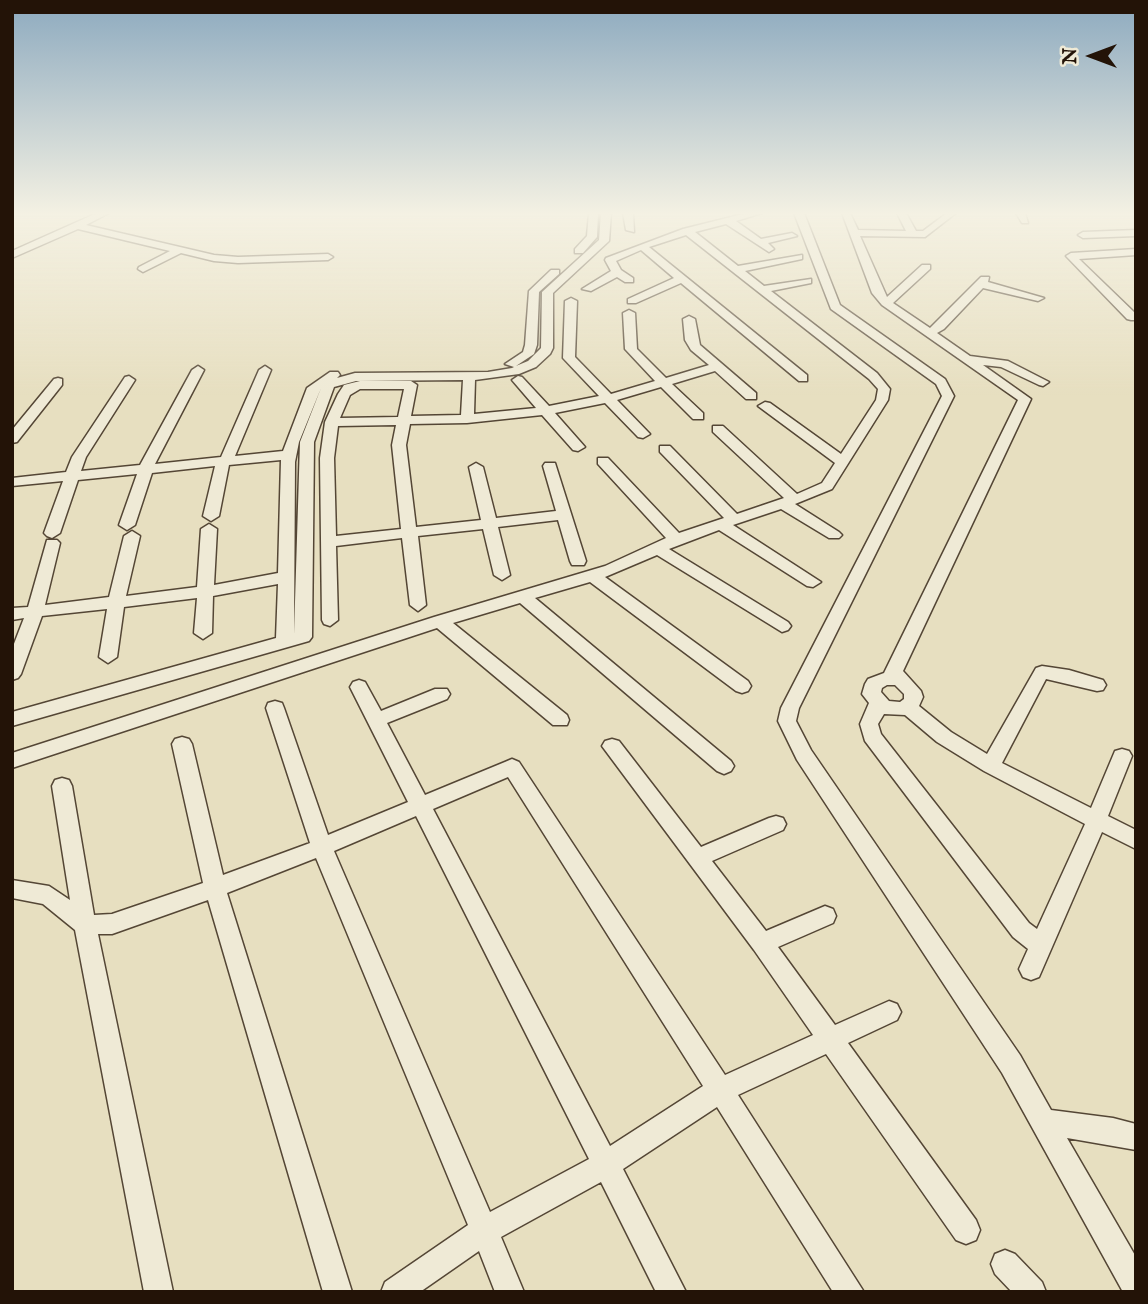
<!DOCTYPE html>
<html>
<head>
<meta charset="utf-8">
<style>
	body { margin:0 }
	#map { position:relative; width:1148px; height:1304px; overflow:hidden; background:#e7dfc0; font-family:"IM FELL English",serif }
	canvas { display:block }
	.frame { position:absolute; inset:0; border:14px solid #231307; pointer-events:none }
	.north { position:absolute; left:1057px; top:21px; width:70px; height:70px; -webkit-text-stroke:5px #efead6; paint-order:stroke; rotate:270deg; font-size:19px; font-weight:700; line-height:28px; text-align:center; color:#231307 }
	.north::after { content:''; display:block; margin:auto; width:24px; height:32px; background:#231307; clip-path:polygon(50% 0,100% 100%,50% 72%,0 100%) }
</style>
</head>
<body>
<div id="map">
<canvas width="1148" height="1304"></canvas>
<div class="frame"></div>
<div class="north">N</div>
</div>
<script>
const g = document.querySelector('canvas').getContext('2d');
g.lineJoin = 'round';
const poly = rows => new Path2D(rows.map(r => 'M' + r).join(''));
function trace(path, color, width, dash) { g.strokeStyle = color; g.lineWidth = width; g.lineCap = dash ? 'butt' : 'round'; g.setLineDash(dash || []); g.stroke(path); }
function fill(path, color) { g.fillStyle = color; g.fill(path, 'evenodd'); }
const street = poly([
	[97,213,109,213,86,225,214,255,238,257,328,254,333,257,328,260,238,263,214,261,181,253,143,272,138,269,139,267,170,251,78,229,12,258,12,251,97,213],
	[589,213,598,213,597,237,583,253,575,253,575,249,587,236,589,213],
	[601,213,611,213,609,241,553,293,553,348,550,354,536,367,519,374,475,380,474,414,536,408,512,380,518,376,522,377,549,406,599,396,563,358,565,301,571,298,577,301,575,357,611,394,655,381,625,349,623,313,629,310,635,313,637,349,666,378,709,365,691,350,685,340,683,319,689,316,695,319,700,345,756,393,756,399,746,399,715,371,672,384,703,413,703,419,693,419,661,387,617,400,650,434,643,438,638,437,605,403,555,413,585,447,578,451,573,450,542,415,467,423,410,424,406,445,416,527,481,520,469,467,476,463,483,467,496,518,556,511,543,466,545,463,555,463,586,561,584,565,572,565,570,561,558,520,498,527,510,575,502,580,494,575,483,529,418,536,426,605,418,611,410,605,402,538,336,546,338,620,330,626,324,624,322,620,320,458,325,422,338,394,344,385,360,381,411,381,417,385,411,416,461,415,463,380,356,381,334,387,314,442,312,637,309,641,12,726,12,712,276,638,278,584,213,596,212,633,203,639,194,633,197,598,124,607,117,657,108,663,99,657,107,609,42,616,21,674,18,678,12,680,12,649,24,618,12,620,12,608,28,607,47,540,57,540,60,543,45,605,109,597,124,536,132,531,140,536,126,596,197,587,201,529,209,524,217,529,214,585,278,573,281,460,229,465,219,516,211,521,203,516,215,466,152,473,135,525,127,530,119,525,137,474,78,480,60,533,52,538,47,536,44,533,63,481,12,486,12,478,66,472,72,457,125,377,129,376,135,380,86,457,81,471,140,465,192,370,198,366,204,370,155,464,221,457,259,370,265,366,271,370,235,456,283,451,307,388,330,372,338,372,340,375,337,378,355,373,488,372,512,368,514,367,505,364,523,352,525,345,529,291,551,270,559,270,559,274,539,292,537,345,534,354,516,366,528,361,541,348,542,292,599,240,601,213],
	[321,388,300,442,294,634,295,462,299,442,321,388],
	[360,389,404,389,398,417,340,418,350,395,360,389],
	[396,425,392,445,401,529,336,536,334,458,338,426,396,425],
	[623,213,633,213,634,232,626,230,623,213],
	[747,213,762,213,736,221,761,239,792,233,797,236,768,243,774,249,769,252,726,224,695,232,738,266,802,255,802,259,745,271,764,286,811,279,811,283,771,291,877,373,890,389,888,400,832,489,795,504,839,532,842,535,839,538,829,538,781,509,733,525,821,582,813,587,807,586,719,530,669,549,788,622,791,626,788,630,782,632,657,555,605,577,748,681,751,686,748,691,742,693,736,691,590,582,535,598,731,761,734,766,731,771,724,774,717,771,520,603,453,623,567,715,569,720,567,725,553,725,437,628,12,768,12,753,434,617,605,566,666,538,598,464,598,458,608,458,679,533,724,518,660,452,660,446,670,446,737,514,784,498,713,432,713,426,723,426,797,494,822,483,835,463,758,406,765,402,770,403,841,454,876,400,878,389,869,379,686,235,649,247,807,375,807,381,799,381,681,283,636,303,628,303,628,299,674,278,641,250,616,261,621,270,633,278,633,282,625,282,617,277,591,291,582,289,611,271,605,260,606,258,683,229,747,213],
	[794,213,804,213,840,305,945,379,954,396,799,708,796,721,811,750,1020,1055,1051,1110,1113,1118,1136,1124,1136,1150,1067,1138,1136,1257,1136,1292,1123,1292,1002,1073,797,760,778,721,781,708,942,396,936,384,831,309,794,213],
	[842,213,850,213,858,230,906,231,897,213,906,213,916,231,923,231,947,213,956,213,925,237,860,236,887,297,922,265,930,265,930,269,893,303,930,328,981,277,989,277,988,282,1044,298,1038,301,983,288,944,329,937,333,970,356,1008,361,1049,382,1043,386,1039,385,1001,367,983,365,1031,399,903,671,921,691,923,697,919,706,951,732,987,754,1036,668,1042,666,1069,670,1103,680,1106,685,1103,690,1097,691,1046,679,1002,763,1091,808,1115,751,1122,749,1129,751,1132,756,1108,816,1136,830,1136,849,1102,832,1039,977,1031,980,1023,977,1019,969,1028,949,1013,937,865,741,860,724,869,703,862,694,865,684,868,679,884,673,1018,400,882,305,872,293,842,213],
	[887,685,895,685,904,694,904,699,900,702,889,701,881,692,882,688,887,685],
	[884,714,905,715,937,742,984,771,1085,824,1037,929,1029,923,881,734,878,724,884,714],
	[1016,213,1025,213,1028,223,1022,223,1016,213],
	[1136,230,1136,236,1083,238,1078,235,1083,232,1136,230],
	[1136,249,1136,255,1079,259,1136,314,1136,320,1131,320,1127,319,1066,256,1071,253,1136,249],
	[58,378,62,379,62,385,17,442,12,443,12,430,54,379,58,378],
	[359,680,365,682,381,711,435,689,447,689,450,694,447,699,387,723,425,795,505,762,512,759,519,762,725,1075,813,1035,754,950,602,746,605,741,612,739,619,741,701,847,769,818,776,816,783,818,786,824,783,830,712,861,766,931,825,906,833,909,836,916,833,923,778,947,835,1025,889,1001,897,1004,901,1012,897,1020,848,1043,976,1220,980,1230,976,1240,966,1244,956,1240,826,1054,738,1095,864,1292,833,1292,717,1107,623,1169,686,1292,656,1292,601,1182,501,1237,524,1292,495,1292,479,1251,420,1292,381,1292,385,1282,468,1225,316,858,227,893,352,1292,323,1292,208,900,112,934,98,934,173,1292,144,1292,75,930,43,904,12,898,12,880,49,886,70,900,52,786,55,780,62,778,69,780,72,786,94,915,112,914,203,883,172,744,175,739,182,737,189,739,192,744,223,875,310,843,266,708,268,703,275,701,282,703,284,708,328,835,408,802,350,687,353,682,359,680],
	[508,777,703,1086,610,1146,433,809,508,777],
	[416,816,589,1159,490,1212,334,851,416,816],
	[1005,1250,1015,1254,1042,1282,1046,1292,1012,1292,995,1274,991,1264,995,1254,1005,1250]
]);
trace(street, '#544635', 3);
fill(street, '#efead6');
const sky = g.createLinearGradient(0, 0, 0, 395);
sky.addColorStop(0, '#8daabf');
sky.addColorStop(0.54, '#f4f1e3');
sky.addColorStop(1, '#f4f1e300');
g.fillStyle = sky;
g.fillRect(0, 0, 1148, 395);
</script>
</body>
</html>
